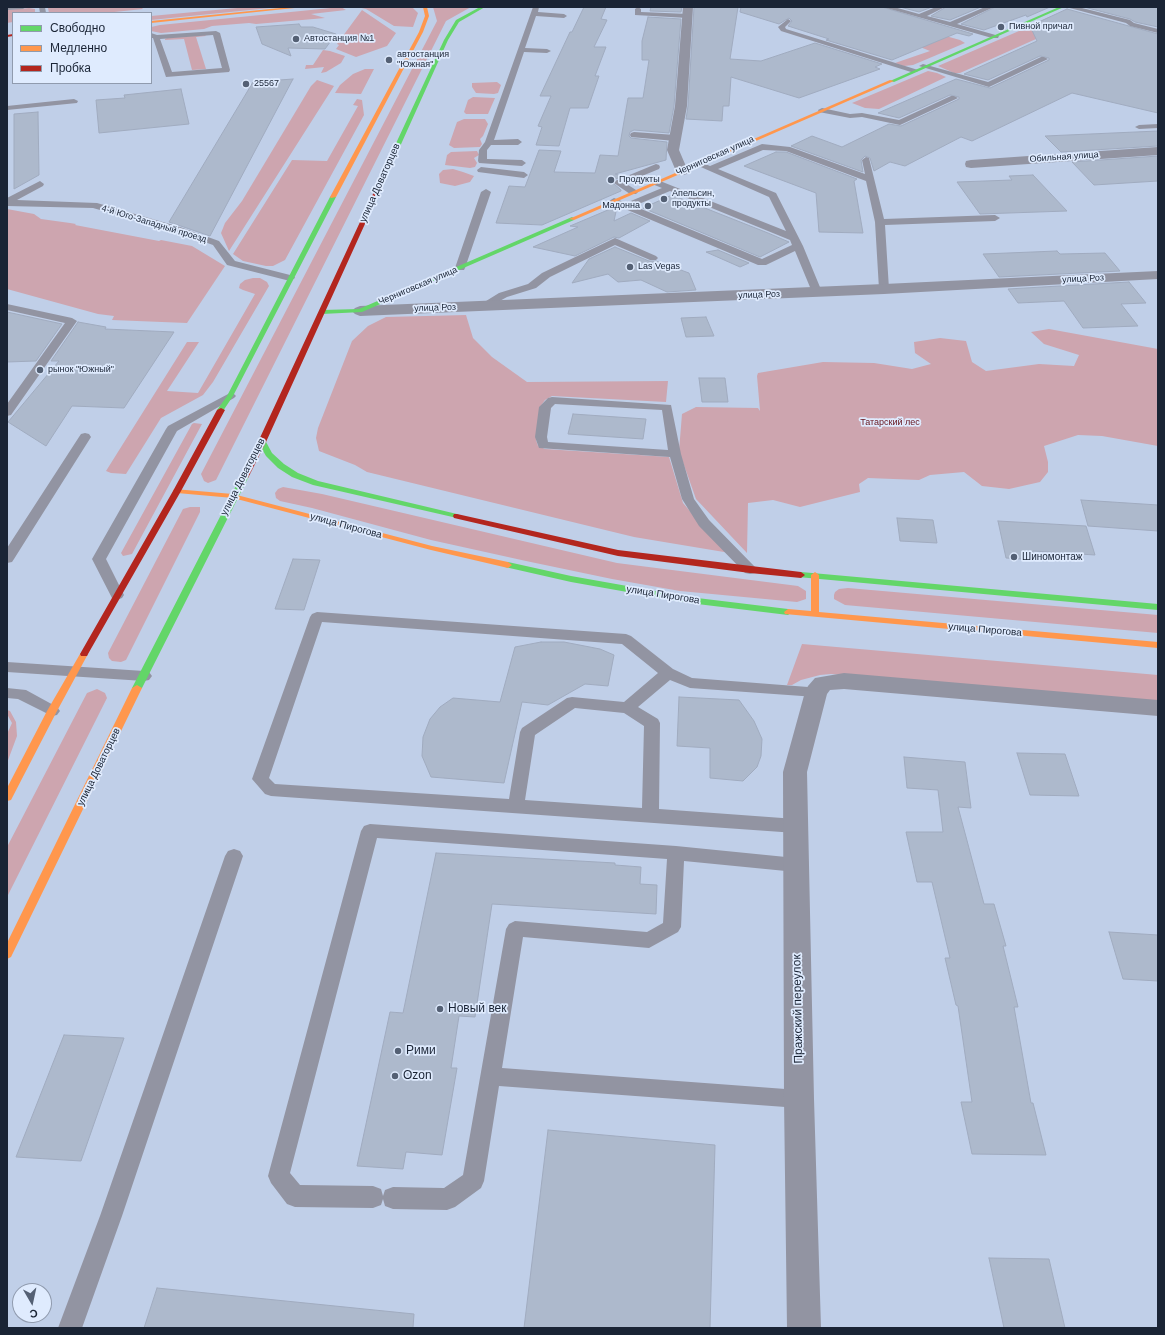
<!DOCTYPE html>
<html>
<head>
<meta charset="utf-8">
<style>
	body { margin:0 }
	#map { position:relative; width:1165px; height:1335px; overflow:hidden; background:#c0cfe8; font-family:Arial,sans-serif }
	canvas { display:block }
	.frame { position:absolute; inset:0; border:8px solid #1a2435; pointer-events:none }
	.legend { position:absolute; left:12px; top:12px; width:140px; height:72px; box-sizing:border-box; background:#dfebfe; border:1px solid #909bae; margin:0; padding:5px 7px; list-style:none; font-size:12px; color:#1a2435 }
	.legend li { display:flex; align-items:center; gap:8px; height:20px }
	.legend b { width:20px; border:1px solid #909bae }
	.north { position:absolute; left:12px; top:1283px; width:40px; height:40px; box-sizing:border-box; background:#dfebfe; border:1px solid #909bae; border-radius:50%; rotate:171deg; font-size:11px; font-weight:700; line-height:16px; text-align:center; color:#1a2435 }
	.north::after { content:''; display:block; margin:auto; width:14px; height:18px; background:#546074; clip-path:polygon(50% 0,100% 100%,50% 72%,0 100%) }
</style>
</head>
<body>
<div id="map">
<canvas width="1165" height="1335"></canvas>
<div class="frame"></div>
<ul class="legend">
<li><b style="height:5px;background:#63d668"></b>Свободно</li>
<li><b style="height:5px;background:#ff974d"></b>Медленно</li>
<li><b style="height:5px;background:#b3261e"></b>Пробка</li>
</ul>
<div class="north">С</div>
</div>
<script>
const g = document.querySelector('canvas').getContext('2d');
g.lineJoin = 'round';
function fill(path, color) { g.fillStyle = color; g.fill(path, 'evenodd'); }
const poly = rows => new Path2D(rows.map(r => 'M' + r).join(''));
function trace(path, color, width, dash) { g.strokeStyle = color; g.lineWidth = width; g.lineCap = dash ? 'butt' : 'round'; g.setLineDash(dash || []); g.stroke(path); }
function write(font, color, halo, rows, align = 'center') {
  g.font = font + ' Arial,sans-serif'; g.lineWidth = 3.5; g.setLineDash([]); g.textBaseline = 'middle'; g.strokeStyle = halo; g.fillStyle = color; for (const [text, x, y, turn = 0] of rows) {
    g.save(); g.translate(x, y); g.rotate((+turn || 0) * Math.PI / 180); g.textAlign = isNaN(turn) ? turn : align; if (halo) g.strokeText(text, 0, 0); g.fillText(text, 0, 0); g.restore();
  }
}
const green = poly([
	[50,7,141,7,143,9,105,13,49,13,48,8],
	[248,7,279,7,151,20,151,16],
	[341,7,346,10,311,14,325,18,256,24,249,23,212,26,204,29,161,33,151,31,151,27,160,25],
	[357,7,412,7,418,13,413,27,394,26,366,9],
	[433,7,471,7,446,21,216,480,208,483,204,481,201,474,437,21],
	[29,8,35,9,35,13,13,13,13,22,7,23,7,10],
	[362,10,396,33,387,46,356,57,336,49,339,45,337,44],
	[1049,17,1074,22,960,73,954,73,938,66,1019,31,1030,30,1029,27],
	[205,35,206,36,196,37,206,69,192,70,184,39,165,40,165,39,169,37],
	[942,35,960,40,965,43,913,65,904,66,895,63,930,51,920,47],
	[323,50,330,51,345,56,341,63,326,72,321,73,324,67,305,69,306,65,313,65],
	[365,69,374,69,361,94,335,93,340,85,353,74],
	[928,71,937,73,946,77,879,109,865,108,852,103],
	[317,80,334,86,229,251,221,233,225,223,242,201,311,86],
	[497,82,501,85,498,93,494,94,476,93,472,87,472,83],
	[473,97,495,98,488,114,466,114,464,112,468,100],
	[357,99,362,100,364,115,285,260,273,266,266,266,243,261,233,254,292,160,327,161,358,106,353,105],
	[464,119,485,119,488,124,483,136,480,139,482,144,480,147,454,148,449,145,457,122],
	[477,151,479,155,474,158,477,163,475,167,470,168,445,165,447,155,451,152],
	[453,169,463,172,474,176,470,182,455,186,440,183,439,174,443,170],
	[7,209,34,214,41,219,70,223,76,224,75,225,159,241,161,240,192,246,225,266,187,323,112,320,114,316,98,314,7,289],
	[253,278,260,278,267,282,269,286,213,382,203,395,161,418,126,474,111,473,106,471,187,342,199,342,167,391,198,393,255,294,243,290,239,288,240,284,245,280],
	[466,315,473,338,492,357,527,382,668,381,666,402,552,396,545,400,540,407,536,440,538,446,545,449,669,457,683,503,700,523,730,553,634,537,367,472,355,465,319,451,316,438,318,428,352,341,368,326,386,317],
	[1049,329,1158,349,1158,446,1102,436,1078,435,1044,446,1048,462,1048,472,1040,482,1009,489,982,486,964,472,930,475,919,480,868,478,859,484,860,492,800,507,773,500,748,503,747,553,696,499,679,451,682,414,696,407,758,408,760,411,757,376,758,373,823,362,874,363,912,369,931,364,915,353,914,342,940,338,966,341,972,362,986,371,1039,364,1074,366,1079,355,1044,344,1031,332],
	[194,423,202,424,132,554,123,556,121,553,192,424],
	[283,487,322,494,617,563,798,586,806,591,806,599,797,602,680,591,612,579,526,561,431,540,312,508,280,501,276,498,275,493,278,489],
	[190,507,200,507,200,512,126,660,121,662,112,661,109,658,108,653,183,509],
	[848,588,1158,615,1158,633,845,605,834,599,834,595,835,592,839,589],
	[802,644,1158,675,1158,701,831,674,820,675,801,680,792,685,787,685],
	[97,689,105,693,107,698,7,897,7,847,87,693],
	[7,710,10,711,16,722,17,736,7,763,7,734,12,723,7,714]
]);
const building = poly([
	[584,7,606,7,601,19,607,20,594,47,606,47,595,76,599,76,588,108,570,108,559,146,536,145,542,127,538,126,551,96,540,96,570,32,572,32,584,7],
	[651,7,682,7,681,12,650,11,651,7],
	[694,7,738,7,730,59,761,61,815,43,882,64,875,67,880,69,799,98,731,77,729,106,723,106,722,121,686,119,688,106,694,7],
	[741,7,882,7,973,34,969,36,957,33,892,60,826,40,829,39,788,26,792,21,789,18,779,24,740,12,741,7],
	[900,7,932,7,919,12,900,7],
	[946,7,981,7,950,20,931,16,946,7],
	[995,7,1050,7,1027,17,1026,15,984,30,961,24,995,7],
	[1084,7,1158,7,1158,27,1135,22,1130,19,1084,7],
	[1067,9,1158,34,1158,113,1072,93,972,141,961,137,905,166,890,162,874,171,870,158,865,156,861,160,863,172,791,146,812,136,842,147,889,124,901,126,959,99,959,97,950,95,899,118,878,113,956,79,990,88,1049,60,1049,58,1040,56,988,80,964,74,1037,41,1030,26,1067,9],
	[648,17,681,19,674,106,669,133,634,130,630,132,629,136,631,138,667,142,666,160,615,174,622,176,614,180,613,183,621,190,621,191,542,225,496,223,509,186,525,187,539,150,561,151,554,172,595,173,600,155,618,156,628,98,643,98,649,60,642,60,642,41,648,17],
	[299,24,301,27,313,27,336,34,325,49,288,48,291,56,262,44,256,27,299,24],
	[293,79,210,236,169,222,253,82,293,79],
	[181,89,189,124,99,133,96,100,125,98,124,95,181,89],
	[38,112,39,175,14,189,14,114,38,112],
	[1158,131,1158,146,1061,152,1045,136,1158,131],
	[776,152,786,152,857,179,854,181,863,233,819,232,816,193,744,166,776,152],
	[1158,156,1158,181,1094,185,1072,162,1158,156],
	[1033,175,1067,211,980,214,957,182,1012,180,1009,176,1033,175],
	[672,195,768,233,789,242,760,257,643,208,672,195],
	[615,207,617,207,614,221,631,213,650,221,619,238,614,237,575,256,533,247,578,227,570,226,615,207],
	[615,247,649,261,656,261,689,273,696,290,667,292,641,280,618,282,608,274,572,283,589,259,615,247],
	[718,250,749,263,740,267,706,252,718,250],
	[1057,251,1060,254,1105,253,1120,271,999,277,983,254,1057,251],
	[1129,282,1146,303,1121,304,1138,326,1083,328,1064,301,1018,303,1008,289,1129,282],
	[7,312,62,324,36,361,7,362,7,312],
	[706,317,714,336,686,337,681,318,706,317],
	[78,322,106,327,105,329,174,332,124,408,72,406,46,446,8,422,59,361,51,361,78,322],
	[699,378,725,378,728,402,702,402,699,378],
	[573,414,646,419,643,439,568,434,573,414],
	[1081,500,1158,505,1158,531,1088,526,1081,500],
	[897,518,933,520,937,543,900,541,897,518],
	[998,521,1086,526,1095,555,1033,551,1035,560,1006,558,998,521],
	[293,559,320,560,304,610,275,609,293,559],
	[541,642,564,642,600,649,614,655,608,686,585,684,548,705,522,702,504,783,431,777,422,756,423,737,430,719,440,707,453,698,500,702,515,647,541,642],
	[679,697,739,700,754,721,762,739,761,756,757,767,743,781,710,778,710,748,677,746,679,697],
	[1017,753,1065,754,1079,796,1030,795,1017,753],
	[904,757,965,762,971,808,958,807,984,904,994,904,1006,946,1003,946,1018,1007,1014,1007,1031,1103,1033,1103,1046,1155,972,1154,961,1102,972,1102,958,1006,956,1005,945,958,950,958,932,882,917,882,906,832,943,832,938,790,907,788,904,757],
	[436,853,615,863,615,865,641,867,640,884,657,885,656,914,492,904,475,1017,459,1016,451,1068,457,1068,442,1155,406,1152,403,1169,357,1166,390,1012,403,1013,436,853],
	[1109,932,1158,935,1158,981,1123,979,1109,932],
	[64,1035,124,1038,81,1161,16,1157,64,1035],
	[548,1130,715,1145,710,1328,524,1328,548,1130],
	[989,1258,1049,1259,1065,1328,1004,1328,989,1258],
	[157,1288,414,1314,413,1328,144,1328,157,1288]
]);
const lane = poly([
	[7,7,26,7,23,9,7,10,7,7],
	[39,7,45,7,46,13,40,13,39,7],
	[533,7,539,7,538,12,564,14,567,16,564,18,536,16,525,48,547,49,551,51,547,53,524,52,494,140,518,139,522,142,518,145,491,145,487,150,487,159,522,160,526,163,522,166,479,163,478,161,479,150,485,142,533,7],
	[638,7,641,9,641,12,688,14,691,16,688,18,635,15,635,9,638,7],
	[883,7,894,7,919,14,936,7,945,7,927,16,950,22,985,7,994,7,957,24,999,36,998,38,992,38,883,7],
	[1066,7,1078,7,1130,20,1134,23,1158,29,1158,33,1130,26,1126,23,1066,7],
	[788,19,791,21,785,27,786,29,918,70,917,72,911,72,781,31,778,27,788,19],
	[216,31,220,33,230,70,229,72,166,77,153,38,151,38,151,33,157,35,216,31],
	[213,35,222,68,172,72,160,39,213,35],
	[1041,57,1044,57,1048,59,989,87,919,66,923,64,988,82,1041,57],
	[951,96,954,96,958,98,900,125,862,117,850,118,819,112,818,110,822,108,850,114,862,113,899,120,951,96],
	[74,99,78,101,77,103,7,110,7,106,74,99],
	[1158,124,1158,128,1139,129,1135,127,1139,125,1158,124],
	[634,132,675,135,679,138,675,141,631,137,630,135,631,133,634,132],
	[762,144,790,147,865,174,862,160,866,157,869,158,884,219,995,215,1000,218,995,221,885,225,889,289,884,292,879,289,875,222,866,181,786,151,763,150,718,169,776,193,803,246,822,292,817,295,812,292,795,251,766,265,758,265,611,203,609,201,614,198,626,203,662,188,652,184,651,182,652,180,655,179,786,231,769,197,694,164,698,161,710,166,762,144],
	[670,191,790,240,792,245,762,259,634,206,670,191],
	[656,164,659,165,660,167,659,169,625,183,636,190,638,192,636,194,630,194,614,183,615,181,656,164],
	[481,167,524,172,528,175,524,178,478,172,477,170,481,167],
	[40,181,44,184,43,186,17,200,97,203,180,227,219,241,235,261,294,276,295,278,290,281,227,265,213,245,174,231,93,208,7,206,7,198,40,181],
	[486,189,491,192,465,268,464,270,456,270,455,268,481,192,486,189],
	[615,238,656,256,658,258,656,260,650,260,615,245,550,277,536,288,507,297,487,308,479,308,478,306,499,293,528,284,542,273,615,238],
	[7,304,72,318,77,321,11,415,7,416,7,404,65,323,7,310,7,304],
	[230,393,234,394,236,396,234,398,177,431,106,559,124,595,122,598,117,600,112,598,92,559,166,429,168,426,230,393],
	[552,397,671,405,681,454,694,499,709,520,755,567,757,570,755,573,750,574,745,573,699,526,682,499,670,457,539,448,535,437,539,407,548,398,552,397],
	[555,404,662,410,668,450,548,442,547,437,551,408,555,404],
	[85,433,89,434,91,437,14,559,12,562,7,563,7,548,79,437,81,434,85,433],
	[317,612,626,634,631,636,673,669,692,678,821,688,824,692,821,696,816,697,690,688,670,680,638,707,658,719,660,723,659,809,796,819,802,821,804,826,802,831,796,833,271,796,265,794,252,779,310,617,312,614,317,612],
	[322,622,622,644,658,673,624,702,572,697,567,698,522,728,520,732,509,799,275,784,269,778,322,622],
	[575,708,624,713,644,726,642,808,525,800,535,735,575,708],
	[7,662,144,671,149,672,152,676,149,680,144,681,7,672,7,662],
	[7,688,26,690,57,707,60,711,57,715,52,716,18,699,7,698,7,688],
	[370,824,676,846,796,858,802,860,805,865,802,870,796,872,684,861,681,927,678,932,649,948,523,937,502,1068,799,1090,806,1092,809,1099,806,1106,799,1108,499,1086,484,1181,481,1188,455,1207,447,1210,393,1209,385,1206,383,1199,381,1205,373,1208,295,1207,287,1204,271,1183,268,1176,361,831,364,826,370,824],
	[377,838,667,859,663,923,647,932,515,921,509,924,506,929,463,1175,444,1188,393,1187,385,1190,383,1196,381,1189,373,1186,300,1185,290,1173,377,838],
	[234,849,240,851,243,856,122,1216,82,1328,58,1328,100,1216,225,856,228,851,234,849]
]);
const street = poly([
	[683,7,693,7,687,106,679,150,688,171,687,174,682,175,677,174,676,171,667,150,675,106,683,7],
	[1158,147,1158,155,971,168,966,167,965,164,966,161,971,160,1158,147],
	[1158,271,1158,279,884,294,360,316,355,314,352,311,355,308,360,306,884,284,1158,271],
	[844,673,1158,700,1158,716,844,689,830,690,827,694,807,772,814,1099,821,1328,787,1328,784,1099,783,772,805,692,808,686,815,678,844,673]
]);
const fast = poly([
	[480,7,485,7,459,22,448,40,384,182,379,183,378,182,444,40,456,20,480,7],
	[1059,7,1064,7,894,82,890,81,1059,7],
	[333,195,336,197,233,396,223,411,219,411,217,410,227,396,330,197,333,195],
	[572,217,574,218,574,220,362,312,322,314,319,312,322,310,359,309,572,217],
	[259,440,265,440,272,453,284,464,298,473,318,481,457,514,461,516,457,518,313,485,292,477,278,468,266,456,258,442,259,440],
	[242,474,248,474,249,476,142,688,137,691,134,690,132,688,242,474],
	[508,562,571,576,689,597,788,609,792,612,788,615,689,603,571,582,505,567,504,565,505,563,508,562],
	[801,572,1158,604,1158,610,798,577,797,575,798,573,801,572]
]);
const slow = poly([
	[290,7,304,7,151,23,151,21,290,7],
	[423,7,427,7,429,16,423,32,336,197,331,198,330,197,419,32,425,16,423,7],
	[890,80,894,81,574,220,569,219,890,80],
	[174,489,233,494,432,546,508,562,512,565,508,568,431,550,233,498,177,493,173,491,174,489],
	[815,572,819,575,819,612,1158,642,1158,648,785,614,784,612,788,609,811,611,811,575,815,572],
	[84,651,88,654,57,711,11,800,7,801,7,788,47,711,80,654,84,651],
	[137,685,142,688,11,957,7,959,7,943,132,688,137,685]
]);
const jam = poly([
	[13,34,13,36,7,37,7,35,13,34],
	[379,181,384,182,266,442,248,478,242,478,241,476,258,442,379,181],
	[221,408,225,410,181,491,88,654,87,656,81,656,80,654,173,491,217,410,221,408],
	[454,514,457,514,618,550,801,572,805,575,801,578,750,573,618,556,454,518,453,516,454,514]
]);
const markers = [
	[1001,27,4,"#546074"],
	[296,39,4,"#546074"],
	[389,60,4,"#546074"],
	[246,84,4,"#546074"],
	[611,180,4,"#546074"],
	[664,199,4,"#546074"],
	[648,206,4,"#546074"],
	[630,267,4,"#546074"],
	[40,370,4,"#546074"],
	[1014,557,4,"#546074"],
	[440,1009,4,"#546074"],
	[398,1051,4,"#546074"],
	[395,1076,4,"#546074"]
];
const farPoinames = [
	["Пивной причал",1009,27],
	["Автостанция №1",304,39],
	["автостанция",397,55],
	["\"Южная\"",397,65],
	["25567",254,84],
	["Продукты",619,180],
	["Апельсин,",672,194],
	["продукты",672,204],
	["Мадонна",640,206,"right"],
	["Las Vegas",638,267],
	["рынок \"Южный\"",48,370]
];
const farStreetnames = [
	["Черниговская улица",715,156,-24],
	["Обильная улица",1064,157,-4],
	["4-й Юго-Западный проезд",154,224,17],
	["улица Роз",1083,279,-3],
	["Черниговская улица",418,286,-23],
	["улица Роз",759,295,-2],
	["улица Роз",435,308,-2]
];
const farParknames = [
	["Татарский лес",890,423]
];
const streetNames = [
	["улица Доваторцев",380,183,-66],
	["улица Доваторцев",243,477,-63],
	["улица Пирогова",346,526,15],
	["улица Пирогова",663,595,9],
	["улица Пирогова",985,630,5],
	["улица Доваторцев",99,767,-64]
];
const poiNames = [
	["Шиномонтаж",1022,557]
];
const nearPoinames = [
	["Новый век",448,1009],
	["Рими",406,1051],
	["Ozon",403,1076]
];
const nearStreetnames = [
	["Пражский переулок",798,1009,-91]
];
fill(green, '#cda5af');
fill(building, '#adb9cc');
trace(building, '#a0abbf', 1);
fill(lane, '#9294a2');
fill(street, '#9294a2');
fill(fast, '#63d668');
fill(slow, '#ff974d');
fill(jam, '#b3261e');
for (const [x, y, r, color] of markers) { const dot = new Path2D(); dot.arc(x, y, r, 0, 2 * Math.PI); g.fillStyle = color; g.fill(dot); trace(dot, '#dfebfe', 1.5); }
write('9px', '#1a2435', '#dfebfe', farPoinames, 'left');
write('9px', '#1a2435', '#dfebfe', farStreetnames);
write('9px', '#65121b', '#dfebfe', farParknames);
write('10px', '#1a2435', '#dfebfe', streetNames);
write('10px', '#1a2435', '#dfebfe', poiNames, 'left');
write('12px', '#1a2435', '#dfebfe', nearPoinames, 'left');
write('12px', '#1a2435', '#dfebfe', nearStreetnames);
</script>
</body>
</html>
